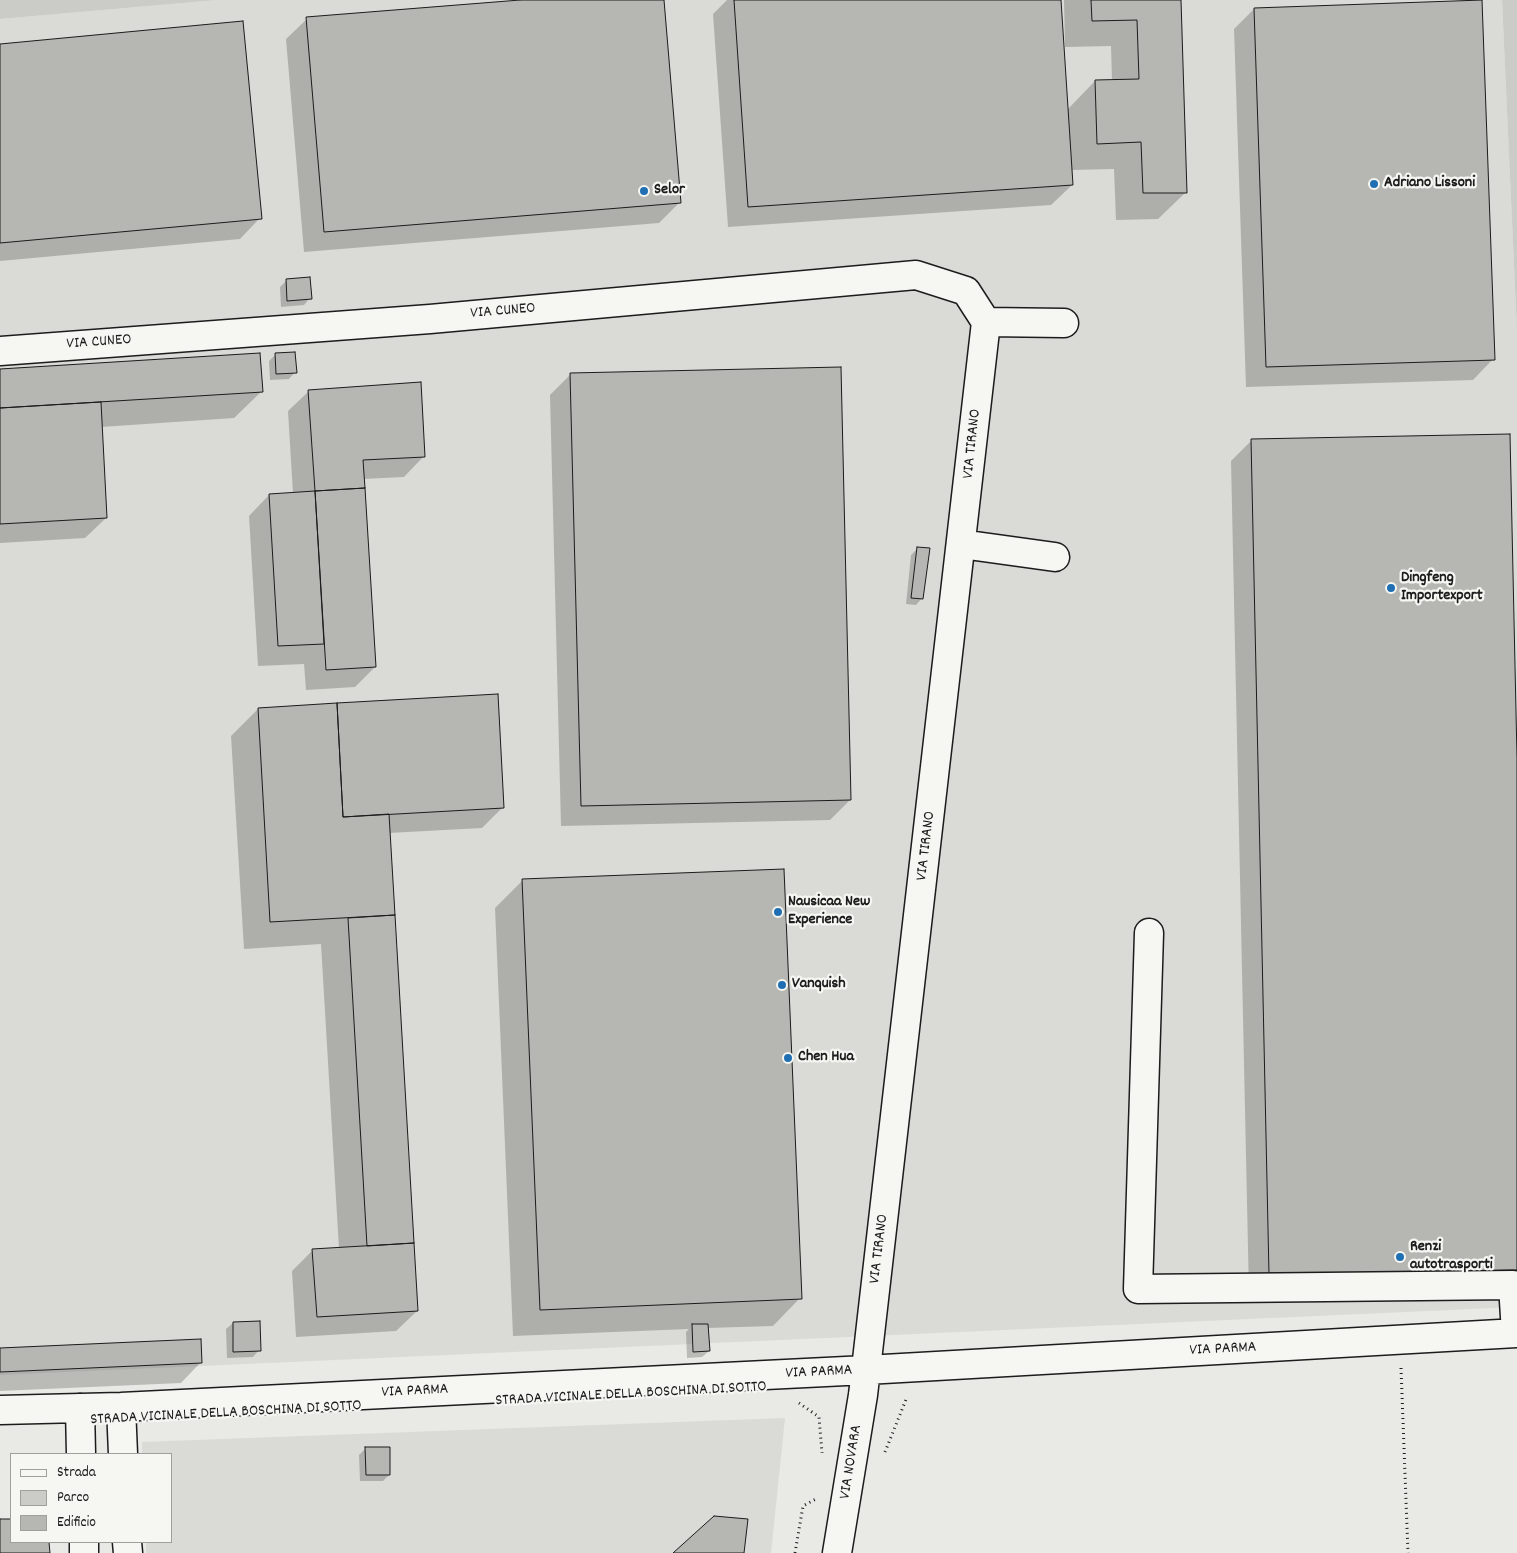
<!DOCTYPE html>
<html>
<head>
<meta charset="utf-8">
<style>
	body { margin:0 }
	#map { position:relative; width:1517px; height:1553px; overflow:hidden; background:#e9e9e5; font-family:Dekko,sans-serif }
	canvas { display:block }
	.legend { position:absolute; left:10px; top:1453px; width:162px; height:90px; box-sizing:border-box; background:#f6f6f2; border:1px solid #9f9f9c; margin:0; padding:6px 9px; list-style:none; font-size:15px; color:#1c1c1c }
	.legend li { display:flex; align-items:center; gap:10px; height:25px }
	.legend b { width:25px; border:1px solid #9f9f9c }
</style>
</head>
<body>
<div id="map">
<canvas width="1517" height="1553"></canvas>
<ul class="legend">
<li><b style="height:6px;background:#f6f6f2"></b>Strada</li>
<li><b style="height:14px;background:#cbcbc7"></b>Parco</li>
<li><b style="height:14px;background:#b6b6b3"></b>Edificio</li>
</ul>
</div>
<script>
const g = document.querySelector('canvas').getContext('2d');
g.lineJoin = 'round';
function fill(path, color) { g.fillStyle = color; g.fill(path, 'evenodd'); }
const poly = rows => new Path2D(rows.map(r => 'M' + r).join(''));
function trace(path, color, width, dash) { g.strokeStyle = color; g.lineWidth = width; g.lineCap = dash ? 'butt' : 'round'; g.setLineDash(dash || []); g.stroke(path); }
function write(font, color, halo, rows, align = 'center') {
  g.font = font + ' Dekko,sans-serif'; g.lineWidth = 4.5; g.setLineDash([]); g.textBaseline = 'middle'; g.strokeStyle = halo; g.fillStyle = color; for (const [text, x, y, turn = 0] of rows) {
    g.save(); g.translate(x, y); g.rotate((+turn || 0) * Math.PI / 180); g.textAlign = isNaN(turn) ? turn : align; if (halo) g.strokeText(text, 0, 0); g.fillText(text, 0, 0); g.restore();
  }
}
const built = poly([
	[217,0,1502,0,1517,331,1517,1307,0,1375,0,19],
	[785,1418,771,1553,146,1553,146,1542,171,1542,171,1454,142,1454,142,1442]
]);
const green = poly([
	[0,0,217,0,0,19],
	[1502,0,1517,0,1517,331]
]);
const shadow = poly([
	[536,0,663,0,680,202,659,223,304,252,286,39,307,19],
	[727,0,1059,0,1067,110,1095,81,1112,81,1111,46,1065,47,1064,0,1180,0,1186,192,1158,219,1116,220,1114,169,1071,170,1072,185,1051,205,728,227,713,14],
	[1254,9,1493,359,1473,380,1246,387,1234,29],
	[0,45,260,218,240,239,0,261],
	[286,281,310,298,304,305,281,307,280,287],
	[276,354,295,372,289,379,270,380,269,361],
	[0,370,262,391,234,418,101,427,106,518,85,538,0,543],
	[571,374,850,800,830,820,561,826,550,395],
	[309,391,424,456,404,477,363,479,375,667,355,687,306,690,304,664,258,666,249,516,269,495,293,494,288,411],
	[1252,440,1517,817,1517,1279,1249,1295,1231,461],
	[918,548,922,598,916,605,906,604,911,555],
	[258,709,503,807,482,828,389,833,417,1311,396,1331,296,1337,292,1271,313,1250,339,1249,321,944,244,949,231,736],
	[522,881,800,1298,773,1326,707,1328,709,1351,702,1357,687,1358,686,1332,689,1329,513,1336,495,908],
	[233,1323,259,1350,253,1357,227,1358,226,1329],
	[0,1350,201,1362,181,1383,0,1391],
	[366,1448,389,1475,383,1481,360,1481,359,1455],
	[11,1520,11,1542,48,1542,49,1553,0,1553,0,1521]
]);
const building = poly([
	[520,0,664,0,681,203,324,232,306,17,520,0],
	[734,0,1061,0,1073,185,748,207,734,0],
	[1091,0,1181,0,1187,193,1143,193,1141,142,1097,144,1095,80,1139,79,1137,20,1092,21,1091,0],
	[1482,0,1495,360,1266,367,1254,8,1482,0],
	[243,21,262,219,0,243,0,44,243,21],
	[310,277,312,299,287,301,286,279,310,277],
	[295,352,297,373,276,374,275,353,295,352],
	[260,353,263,392,0,408,0,369,260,353],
	[841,367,851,800,581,806,570,373,841,367],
	[421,382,425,457,363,460,365,488,315,491,308,390,421,382],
	[101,402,107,518,0,524,0,408,101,402],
	[1510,434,1517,758,1517,1270,1269,1275,1251,439,1510,434],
	[365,488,376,667,326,670,315,491,365,488],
	[315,491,324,644,278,646,269,494,315,491],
	[917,547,930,548,923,599,911,598,917,547],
	[498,694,504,808,343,817,337,703,498,694],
	[337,703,343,817,389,814,395,915,270,922,258,708,337,703],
	[784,869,802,1299,540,1310,522,879,784,869],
	[395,915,414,1243,367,1246,348,918,395,915],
	[414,1243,418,1311,317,1317,312,1249,414,1243],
	[260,1321,261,1351,233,1352,233,1322,260,1321],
	[692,1324,708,1324,710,1351,693,1352,692,1324],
	[201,1339,202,1363,0,1372,0,1348,201,1339],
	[365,1447,390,1447,390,1475,366,1475,365,1447],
	[714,1516,748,1519,744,1553,673,1553,714,1516],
	[0,1519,11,1519,11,1542,49,1542,50,1553,0,1553,0,1519]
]);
const path = poly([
	[1401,1368,1408,1553],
	[799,1403,819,1417,822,1453],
	[885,1452,907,1397],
	[795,1553,803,1506,816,1499]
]);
const minor = poly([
	[986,322,1064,323],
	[0,351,430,319,916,275,966,291,986,322],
	[961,544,1055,557],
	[1149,933,1138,1289,1513,1285,1516,1333],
	[121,1407,123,1454],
	[80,1408,81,1454],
	[0,1410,121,1407,866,1370,1517,1333],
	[84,1542,84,1553],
	[127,1542,128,1553],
	[837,1553,863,1395,986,322]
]);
const markers = [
	[1374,184,5,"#1f6fb2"],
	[644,191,5,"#1f6fb2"],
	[1391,588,5,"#1f6fb2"],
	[778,912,5,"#1f6fb2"],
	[782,985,5,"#1f6fb2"],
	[788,1058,5,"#1f6fb2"],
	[1400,1257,5,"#1f6fb2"]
];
const poiNames = [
	["Adriano Lissoni",1384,184],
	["Selor",654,191],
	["Dingfeng",1401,579],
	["Importexport",1401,597],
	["Nausicaa New",788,903],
	["Experience",788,921],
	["Vanquish",792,985],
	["Chen Hua",798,1058],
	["Renzi",1410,1248],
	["autotrasporti",1410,1266]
];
const streetNames = [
	["VIA CUNEO",503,312,-5],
	["VIA CUNEO",99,343,-4],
	["VIA TIRANO",973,444,-84],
	["VIA TIRANO",927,846,-83],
	["VIA TIRANO",880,1249,-83],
	["VIA PARMA",1223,1350,-3],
	["VIA PARMA",819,1373,-3],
	["VIA PARMA",415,1392,-3],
	["STRADA VICINALE DELLA BOSCHINA DI SOTTO",631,1395,-3],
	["STRADA VICINALE DELLA BOSCHINA DI SOTTO",226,1414,-3],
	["VIA NOVARA",852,1462,-81]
];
fill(built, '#dadad6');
fill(green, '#cbcbc7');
fill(shadow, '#0003');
fill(building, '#b6b6b3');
trace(building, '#1c1c1c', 1);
trace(minor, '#1c1c1c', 31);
trace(path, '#1c1c1c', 3, [1, 4]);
trace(minor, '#f6f6f2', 28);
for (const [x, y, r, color] of markers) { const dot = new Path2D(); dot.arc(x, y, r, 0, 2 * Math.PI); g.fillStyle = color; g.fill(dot); trace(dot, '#f6f6f2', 2); }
write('bold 16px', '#1c1c1c', '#f6f6f2', poiNames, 'left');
write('16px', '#1c1c1c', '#f6f6f2', streetNames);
</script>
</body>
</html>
